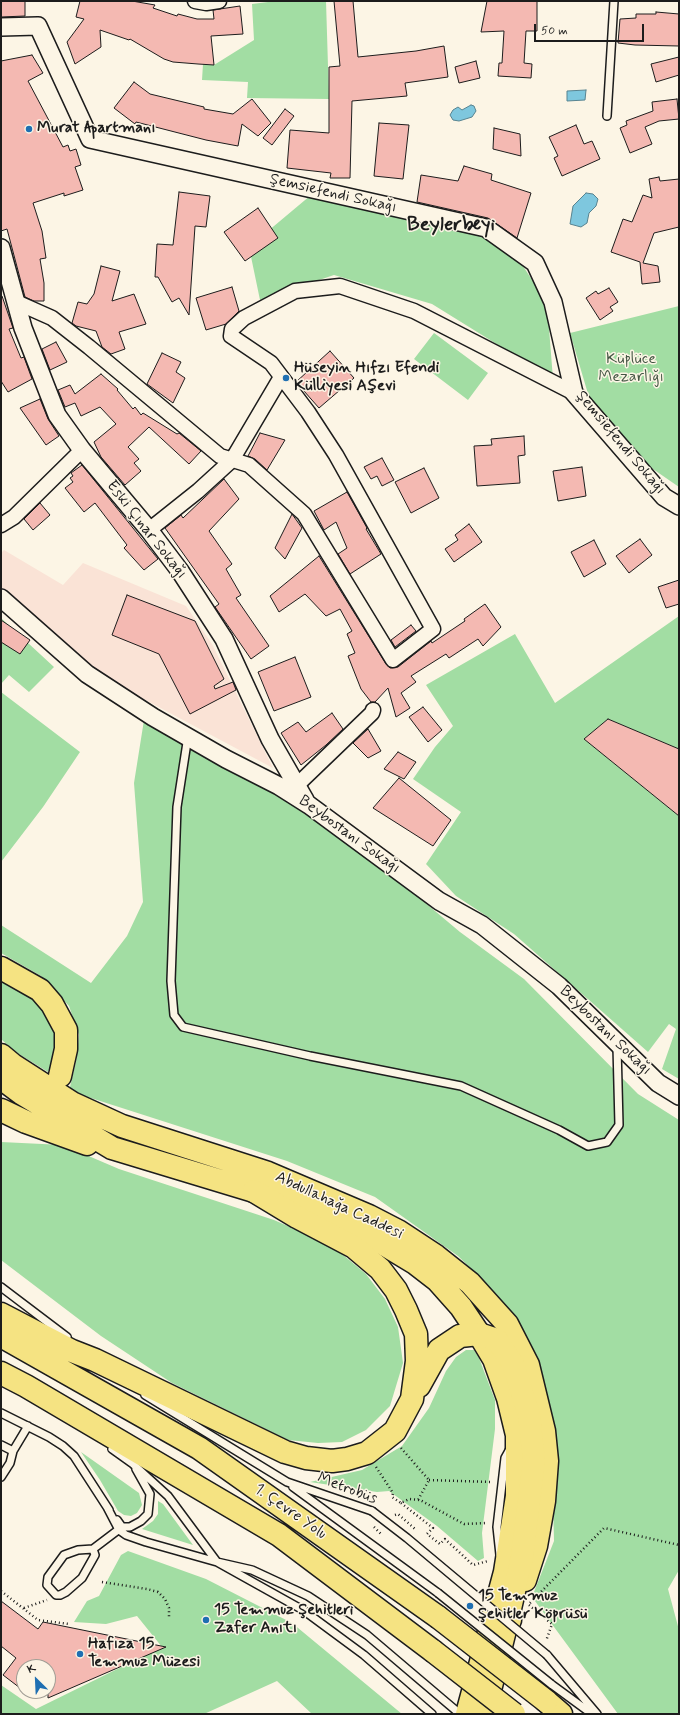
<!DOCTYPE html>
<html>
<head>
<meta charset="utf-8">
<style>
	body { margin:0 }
	#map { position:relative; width:680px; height:1715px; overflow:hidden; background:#fcf5e5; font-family:Mynerve,sans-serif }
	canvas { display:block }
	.frame { position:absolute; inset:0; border:2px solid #1c1c1c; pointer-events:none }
	.north { position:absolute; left:16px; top:1659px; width:40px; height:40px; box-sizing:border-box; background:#fcf5e5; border:1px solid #a29e95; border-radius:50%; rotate:336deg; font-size:11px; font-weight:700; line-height:16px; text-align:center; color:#1c1c1c }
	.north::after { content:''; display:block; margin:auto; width:14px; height:18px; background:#1f6fb2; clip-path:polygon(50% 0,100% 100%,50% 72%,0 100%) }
	.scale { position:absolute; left:534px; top:24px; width:110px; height:18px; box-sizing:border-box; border:2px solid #1c1c1c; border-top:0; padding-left:5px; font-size:12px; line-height:14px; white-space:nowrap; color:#1c1c1c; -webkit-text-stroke:3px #fcf5e5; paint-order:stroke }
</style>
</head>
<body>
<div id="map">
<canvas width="680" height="1715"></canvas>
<div class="frame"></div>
<div class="north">K</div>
<div class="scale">50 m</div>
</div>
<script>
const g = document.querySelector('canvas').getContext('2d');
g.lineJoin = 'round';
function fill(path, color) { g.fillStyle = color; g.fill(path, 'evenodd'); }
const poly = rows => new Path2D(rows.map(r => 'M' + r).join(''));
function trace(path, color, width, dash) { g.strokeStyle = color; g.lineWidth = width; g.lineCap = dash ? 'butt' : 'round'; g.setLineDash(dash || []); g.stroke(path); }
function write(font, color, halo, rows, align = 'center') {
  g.font = font + ' Mynerve,sans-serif'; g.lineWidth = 3; g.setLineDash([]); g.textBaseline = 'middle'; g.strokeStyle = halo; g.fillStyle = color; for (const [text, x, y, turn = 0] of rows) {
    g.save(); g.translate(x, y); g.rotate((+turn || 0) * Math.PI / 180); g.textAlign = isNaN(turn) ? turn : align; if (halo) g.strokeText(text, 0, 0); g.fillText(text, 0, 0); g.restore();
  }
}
const built = poly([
	[4,550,63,585,83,563,186,606,212,644,273,768,93,672,1,587,1,553]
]);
const green = poly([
	[276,1,326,1,329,99,247,98,248,82,202,80,203,64,214,65,254,40,252,4],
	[317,190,456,226,510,246,547,303,553,379,432,304,334,275,260,300,249,247],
	[679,306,679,487,637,458,591,404,570,333],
	[434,333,488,373,468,400,414,359],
	[679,616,679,749,608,719,584,739,679,816,679,1079,662,1069,676,1029,669,1024,648,1052,514,934,456,896,426,864,461,812,413,779,435,747,453,726,426,685,515,634,555,703],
	[1,618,54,667,29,692,9,675,1,684],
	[1,692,80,752,43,807,1,862],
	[144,720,336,828,460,932,524,979,638,1094,679,1120,679,1570,668,1589,679,1630,679,1714,618,1714,532,1597,554,1541,552,1459,513,1320,488,1285,458,1256,375,1197,287,1161,69,1091,76,1062,79,1035,69,1006,41,976,1,953,1,925,91,983,127,936,143,902,134,783],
	[1,978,34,995,47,1010,54,1030,56,1053,48,1072,14,1051,1,1039],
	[1,1142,63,1145,119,1169,274,1220,315,1238,342,1254,366,1274,385,1299,398,1327,403,1363,390,1406,366,1430,342,1442,318,1443,288,1440,172,1383,101,1336,1,1260],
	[466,1350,474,1350,479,1358,495,1400,495,1429,482,1533,484,1558,478,1561,437,1526,389,1491,377,1492,310,1482,362,1470,402,1446,429,1408,446,1371,456,1357],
	[81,1452,139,1493,142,1505,137,1513,131,1516,124,1515,118,1511,100,1480],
	[158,1501,163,1504,193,1545,142,1529,153,1521,158,1514],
	[128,1551,206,1579,292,1623,402,1714,312,1714,277,1681,204,1714,1,1714,1,1685,36,1709,162,1647,137,1616,106,1624,74,1622,87,1601,99,1596,121,1555]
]);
const water = poly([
	[586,90,585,100,567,101,567,91,586,90],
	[471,105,474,106,476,111,472,117,459,121,453,120,450,115,453,110,458,107,462,110,471,105],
	[586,193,593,194,598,199,596,206,589,213,587,223,581,227,570,224,573,206,586,193]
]);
const building = poly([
	[1,1,25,1,25,16,1,17,1,1],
	[80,1,132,1,155,5,153,8,177,16,178,14,197,19,214,19,213,10,240,6,243,34,211,36,214,65,198,64,173,62,164,59,130,39,129,40,100,30,101,47,75,64,67,42,84,19,76,17,80,1],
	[334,1,353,1,358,57,416,51,444,46,448,77,405,83,407,96,352,101,350,178,330,178,331,173,287,168,290,130,329,133,329,67,340,66,334,1],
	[487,1,537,1,537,31,526,31,524,63,532,64,531,78,498,76,499,63,502,63,504,31,481,32,487,1],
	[656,12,679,14,679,46,635,45,618,43,620,19,636,18,636,14,656,14,656,12],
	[32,55,43,73,28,81,63,147,68,145,70,151,76,149,81,165,75,167,83,190,64,196,64,193,33,203,42,231,46,258,40,259,44,283,44,301,34,301,25,297,7,229,1,231,1,61,32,55],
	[679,57,679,75,656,82,651,64,679,57],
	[476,61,480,78,459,83,455,67,476,61],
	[134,82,150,94,204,107,204,109,233,114,252,99,271,123,258,136,242,124,238,146,206,140,136,122,135,124,114,108,134,82],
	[677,99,679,119,659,121,645,127,652,144,630,153,620,128,627,125,626,121,653,111,652,102,677,99],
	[285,109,294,116,272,145,263,138,285,109],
	[379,123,409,125,403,179,374,176,379,123],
	[576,125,584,144,592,141,600,159,562,176,554,158,558,156,549,137,576,125],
	[494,128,520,134,521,156,493,149,494,128],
	[464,166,492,174,491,180,531,193,517,238,488,218,417,202,421,175,458,181,464,166],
	[659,177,660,181,679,179,679,227,654,233,643,263,658,266,660,282,642,284,640,262,611,252,623,219,632,222,643,195,652,198,649,179,659,177],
	[179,192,210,196,206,227,195,226,189,315,179,298,172,302,158,277,155,277,157,244,173,245,179,192],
	[258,208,278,238,245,261,224,232,258,208],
	[101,266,120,271,112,301,134,294,146,324,119,332,125,349,111,354,102,347,96,331,76,326,72,323,78,302,87,304,94,294,101,266],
	[232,287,239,311,226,324,206,330,196,298,232,287],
	[609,288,618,302,610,307,613,311,600,320,586,298,596,291,598,294,609,288],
	[1,296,2,296,13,328,9,329,21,358,24,357,32,379,8,392,1,381,1,296],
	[56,342,67,362,50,370,42,349,56,342],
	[330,351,354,378,319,408,296,382,330,351],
	[162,353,181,362,176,372,185,378,173,403,147,384,162,353],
	[101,374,118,389,117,390,133,409,135,407,141,415,143,413,177,434,179,433,201,451,189,464,149,427,128,447,139,459,134,463,141,471,125,485,101,457,94,442,116,424,100,407,81,416,75,403,65,407,58,390,70,385,75,394,101,374],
	[40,399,48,419,59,436,46,445,20,408,40,399],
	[260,433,285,440,267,470,255,459,248,456,260,433],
	[524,436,525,455,518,456,520,483,477,486,474,446,492,445,491,439,524,436],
	[382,458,394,480,382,486,377,476,371,479,364,467,382,458],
	[82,465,158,559,144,570,124,548,127,545,95,503,84,512,65,488,73,482,70,478,73,476,71,473,82,465],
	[582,467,586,496,558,501,553,471,582,467],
	[424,468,439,498,411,513,395,482,424,468],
	[224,479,239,499,209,531,232,564,226,569,241,595,236,598,269,646,251,659,215,607,219,604,165,528,181,515,183,518,224,479],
	[347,492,367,528,366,529,381,554,350,574,338,554,347,548,336,522,324,530,314,511,347,492],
	[40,503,50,515,33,530,24,519,40,503],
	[292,514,302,528,285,559,275,548,292,514],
	[469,524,482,542,454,562,445,549,458,540,455,535,469,524],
	[640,539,652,555,629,573,616,556,640,539],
	[594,540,606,564,584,577,571,552,594,540],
	[319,556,386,664,390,668,398,667,431,641,432,643,465,621,464,619,485,604,501,627,483,646,478,639,449,658,446,654,411,676,416,682,401,693,410,708,396,717,388,688,375,702,371,702,361,689,348,656,355,653,347,634,352,631,340,609,326,616,305,594,279,612,270,596,319,556],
	[679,580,679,604,666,608,658,587,679,580],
	[127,595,195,621,224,679,214,686,215,689,233,682,236,690,190,714,159,654,112,635,127,595],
	[1,620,30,640,20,654,1,642,1,620],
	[411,625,416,631,395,647,391,640,411,625],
	[295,657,311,697,274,711,258,672,295,657],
	[423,707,442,730,428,742,409,717,423,707],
	[332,713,343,729,326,745,301,765,281,733,298,722,306,732,332,713],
	[608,719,679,749,679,816,584,739,608,719],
	[368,729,381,751,368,758,353,743,368,729],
	[398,752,416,762,404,779,384,769,398,752],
	[399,778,451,820,433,846,373,808,399,778],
	[1,1601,38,1629,43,1622,166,1647,48,1698,48,1667,24,1667,24,1691,3,1675,16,1658,1,1646,1,1601]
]);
const path = poly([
	[401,1448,429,1480,418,1500],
	[376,1467,393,1493,392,1497,401,1503,409,1499,420,1500,464,1524,487,1523],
	[429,1480,491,1482],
	[401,1503,433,1528,427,1534,440,1544,445,1539,473,1565,488,1561],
	[395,1515,398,1514,415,1529],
	[374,1527,382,1535],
	[102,1582,147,1589,158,1592,165,1599,169,1608,169,1618],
	[1,1591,38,1620,69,1624],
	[530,1603,604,1528,679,1545],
	[529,1605,552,1624,546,1641],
	[24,1608,47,1600]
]);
const service = poly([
	[607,116,614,1],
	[188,736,177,807,171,981,174,1015,183,1027,310,1056,461,1086,559,1130,588,1146,607,1142,619,1125,617,1046],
	[1,1287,67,1337],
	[145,1395,287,1482,372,1511],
	[1,1413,49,1437,63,1446,74,1456,109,1510],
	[1,1445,13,1451],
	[112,1449,133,1464,168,1496,217,1562,303,1610,364,1655,432,1714],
	[1,1477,10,1463,13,1451,28,1426],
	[293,1487,438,1593],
	[107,1507,119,1530,126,1535,146,1542,217,1562,252,1570,308,1596,367,1635,460,1714],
	[117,1520,122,1527,130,1527,141,1521,148,1514,150,1494,136,1469],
	[93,1549,95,1555,82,1578,66,1592,60,1595,56,1595,47,1585,48,1577,64,1555,78,1550,93,1549,122,1527],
	[500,1555,497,1527,505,1458,510,1449],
	[547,1655,597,1714],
	[551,1684,592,1714]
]);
const minor = poly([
	[195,1,206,3,219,1],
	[16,302,52,318,89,347,220,456,249,465,304,514,393,660,433,629,336,455,308,412,271,363,231,336,232,329,244,318,295,291,340,286,414,311,574,393],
	[1,525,14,517,82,450],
	[149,530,198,491,232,460,281,377],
	[296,786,372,713,373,710]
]);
const tertiary = poly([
	[1,27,38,26,90,139,486,228,535,263,553,302,574,393,664,497,679,506],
	[1,248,23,328,57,415,82,450,149,530,180,571,224,639,270,739,305,800],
	[1,598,87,674,153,717,226,759,279,786,309,805,439,901,482,925,559,986,658,1083,679,1096]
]);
const primary = poly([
	[1,968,40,990,52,1004,66,1030,66,1049,60,1076],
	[1,1055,13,1065,72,1103,122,1126,268,1173,369,1216,398,1231,436,1256,470,1283,507,1324,528,1365,544,1431,547,1461,544,1501,536,1546,525,1580],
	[1,1078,21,1093,112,1148,254,1191,329,1217,362,1231,415,1263,437,1280,461,1307,479,1334,494,1359,508,1398,517,1435,517,1496,505,1572,467,1714],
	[1,1110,26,1122,87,1144],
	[484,1714,505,1630,510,1620]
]);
const motorway = poly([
	[1,1314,72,1351,95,1360,285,1452,306,1458,332,1461,347,1459,367,1453,395,1431,412,1399,417,1361,416,1334,406,1310,396,1290,380,1269,354,1247,297,1217,254,1191],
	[1,1336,199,1448,438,1617],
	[1,1373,26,1386,279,1535,433,1651],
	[419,1386,439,1350,460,1336,479,1334,497,1340,513,1364,529,1415,534,1461,522,1557,505,1630],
	[546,1701,561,1714]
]);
const serviceBridge = poly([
	[372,1511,407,1538,547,1655],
	[438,1593,551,1684]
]);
const motorwayBridge = poly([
	[438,1617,546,1701],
	[433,1651,514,1714]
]);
const markers = [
	[29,129,4,"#1f6fb2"],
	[286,378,4,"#1f6fb2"],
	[470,1606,4,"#1f6fb2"],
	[206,1620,4,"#1f6fb2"],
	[80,1654,4,"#1f6fb2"]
];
const poiNames = [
	["Murat Apartmanı",37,129],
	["Hüseyin Hıfzı Efendi",294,369],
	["Külliyesi Aşevi",294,387],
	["15 Temmuz",478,1597],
	["Şehitler Köprüsü",478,1615],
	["15 Temmuz Şehitleri",214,1611],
	["Zafer Anıtı",214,1629],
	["Hafıza 15",88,1645],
	["Temmuz Müzesi",88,1663]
];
const streetNames = [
	["Şemsiefendi Sokağı",333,194,13],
	["Şemsiefendi Sokağı",620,443,50],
	["Eski Çınar Sokağı",146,530,52],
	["Beybostanı Sokağı",349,835,36],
	["Beybostanı Sokağı",605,1031,44],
	["Abdullahağa Caddesi",339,1206,25],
	["Metrobüs",347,1489,21],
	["1. Çevre Yolu",290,1512,35]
];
const parkNames = [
	["Küplüce",631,360],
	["Mezarlığı",631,378]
];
const districtNames = [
	["Beylerbeyi",451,226]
];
fill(built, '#fae3d6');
fill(green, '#a2dda3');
fill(water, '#7ec7de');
trace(water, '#578390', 1);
fill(building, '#f4b9b2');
trace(building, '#1c1c1c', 1);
trace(service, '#1c1c1c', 10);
trace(minor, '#1c1c1c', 17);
trace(tertiary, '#1c1c1c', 20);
trace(primary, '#1c1c1c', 25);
trace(motorway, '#1c1c1c', 25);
trace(path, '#1c1c1c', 2.5, [1, 3]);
trace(service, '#fcf5e5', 7);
trace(minor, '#fcf5e5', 14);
trace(tertiary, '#fcf5e5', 17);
trace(primary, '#f5e382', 22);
trace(motorway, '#f5e382', 22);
trace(serviceBridge, '#1c1c1c', 10, []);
trace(motorwayBridge, '#1c1c1c', 25, []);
trace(serviceBridge, '#fcf5e5', 7);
trace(motorwayBridge, '#f5e382', 22);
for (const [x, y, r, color] of markers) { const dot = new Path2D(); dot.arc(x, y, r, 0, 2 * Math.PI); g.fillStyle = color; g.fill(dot); trace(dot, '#fcf5e5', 1.5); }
write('bold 16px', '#1c1c1c', '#fcf5e5', poiNames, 'left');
write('16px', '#1c1c1c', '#fcf5e5', streetNames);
write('16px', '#445644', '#fcf5e5', parkNames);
write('bold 20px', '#1c1c1c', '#fcf5e5', districtNames);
</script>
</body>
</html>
